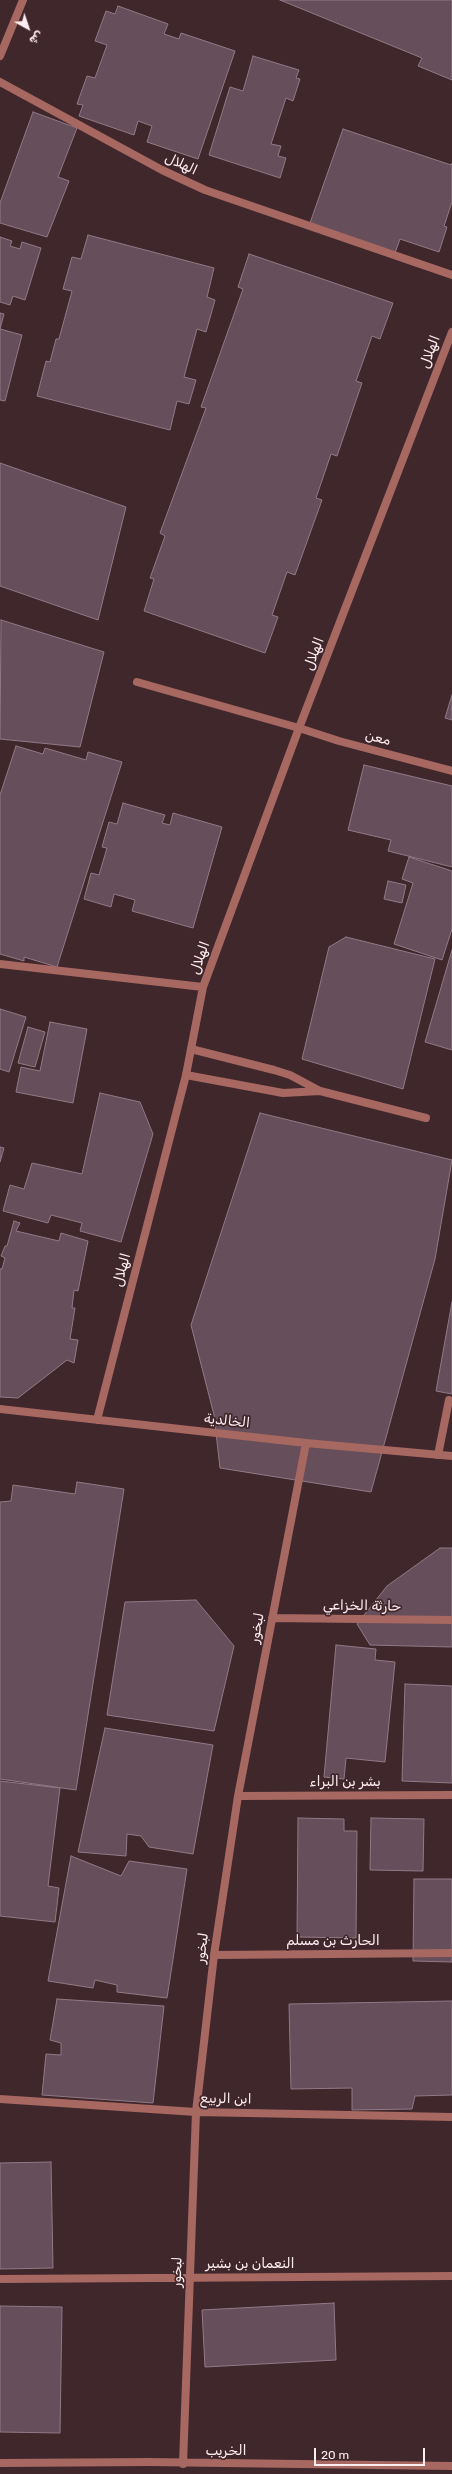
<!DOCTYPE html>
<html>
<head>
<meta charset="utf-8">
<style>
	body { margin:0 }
	#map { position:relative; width:452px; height:2474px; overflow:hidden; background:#40272c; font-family:Rubik,"Noto Sans Arabic",sans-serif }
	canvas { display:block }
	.north { position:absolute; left:8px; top:8px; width:40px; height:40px; -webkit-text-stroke:3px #40272c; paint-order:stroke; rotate:140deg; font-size:11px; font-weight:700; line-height:16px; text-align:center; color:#feedf0 }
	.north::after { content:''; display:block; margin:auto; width:14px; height:18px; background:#feedf0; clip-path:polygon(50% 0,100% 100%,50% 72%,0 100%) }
	.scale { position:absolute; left:314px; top:2448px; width:111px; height:18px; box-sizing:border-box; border:2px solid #feedf0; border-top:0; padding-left:5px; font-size:12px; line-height:14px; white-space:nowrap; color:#feedf0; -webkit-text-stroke:3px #40272c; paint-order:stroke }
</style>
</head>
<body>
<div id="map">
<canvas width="452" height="2474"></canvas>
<div class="north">ش</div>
<div class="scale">20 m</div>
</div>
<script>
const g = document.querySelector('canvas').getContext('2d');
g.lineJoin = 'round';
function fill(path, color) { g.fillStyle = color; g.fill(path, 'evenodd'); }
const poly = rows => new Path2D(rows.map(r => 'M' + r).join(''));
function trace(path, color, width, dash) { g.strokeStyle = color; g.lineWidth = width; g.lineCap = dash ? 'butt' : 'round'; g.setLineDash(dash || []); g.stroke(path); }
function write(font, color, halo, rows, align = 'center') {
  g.font = font + ' Rubik,"Noto Sans Arabic",sans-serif'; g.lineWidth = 3.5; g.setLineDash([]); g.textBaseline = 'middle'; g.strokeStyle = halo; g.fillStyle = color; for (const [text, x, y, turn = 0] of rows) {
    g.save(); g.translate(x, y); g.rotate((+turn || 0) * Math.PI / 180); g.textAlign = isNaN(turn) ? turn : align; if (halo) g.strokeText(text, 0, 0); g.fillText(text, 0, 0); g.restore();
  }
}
const building = poly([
	[280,0,452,0,452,80,418,66,422,58,280,0],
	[118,6,168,24,164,34,179,39,181,33,235,51,198,159,147,142,152,126,138,121,134,135,79,116,83,105,77,104,87,76,95,78,107,45,95,41,106,11,115,14,118,6],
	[253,56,299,70,296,78,300,79,293,101,286,98,271,144,281,146,278,156,286,158,280,178,209,155,230,87,243,91,253,56],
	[33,112,77,128,58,177,69,181,47,237,0,223,0,203,33,112],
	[343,129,451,165,452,163,452,202,444,226,447,227,439,252,400,239,395,253,310,223,343,129],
	[88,235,214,268,207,297,215,300,206,332,197,329,184,377,196,380,189,404,177,401,170,430,37,396,46,361,50,362,56,339,59,339,72,291,63,289,72,257,81,259,88,235],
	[0,237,12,241,10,246,20,249,22,242,41,248,25,300,13,296,10,305,0,302,0,237],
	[249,254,393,303,380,339,372,336,356,381,362,383,337,456,331,454,316,498,322,500,295,575,287,572,272,615,278,617,265,653,144,611,154,579,150,578,165,536,160,533,206,408,201,407,243,289,238,287,249,254],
	[0,313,4,314,0,329,22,335,5,401,0,400,0,313],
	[0,463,126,507,98,620,0,586,0,463],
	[1,620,104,652,80,747,0,739,1,620],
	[452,695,452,720,445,718,452,695],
	[16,746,43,754,45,748,86,760,88,752,122,762,57,967,24,957,24,961,0,954,0,795,16,746],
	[364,765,452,786,452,867,388,851,391,840,348,830,364,765],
	[123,803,165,815,162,823,170,825,173,813,222,827,193,928,132,911,135,900,114,894,111,907,84,899,91,873,99,875,107,848,102,847,109,822,117,824,123,803],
	[409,857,452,871,452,929,442,960,394,944,413,883,402,879,409,857],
	[388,881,406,885,402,903,384,899,388,881],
	[346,937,435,959,403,1089,302,1059,329,947,346,937],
	[452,950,452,1050,425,1042,452,950],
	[0,1009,26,1017,9,1072,0,1069,0,1009],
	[50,1022,87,1029,73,1103,16,1092,21,1067,40,1071,50,1022],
	[28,1027,45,1032,35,1067,18,1063,28,1027],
	[100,1093,140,1102,153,1134,121,1242,80,1231,82,1223,51,1215,48,1223,3,1211,10,1185,24,1189,32,1163,82,1174,100,1093],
	[260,1113,452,1160,435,1259,371,1492,220,1468,214,1415,191,1325,260,1113],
	[0,1147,4,1148,0,1162,0,1147],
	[14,1221,20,1223,16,1231,59,1241,61,1233,88,1241,78,1291,74,1290,72,1308,75,1308,70,1339,78,1340,74,1363,67,1360,18,1398,0,1397,0,1269,2,1269,5,1258,1,1256,5,1246,7,1246,14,1221],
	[452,1302,452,1394,436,1391,452,1302],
	[77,1482,124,1489,76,1790,0,1779,0,1502,11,1501,13,1485,75,1494,77,1482],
	[440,1548,452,1548,452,1647,370,1645,357,1624,387,1586,440,1548],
	[196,1600,234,1646,214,1731,107,1715,125,1602,196,1600],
	[336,1645,376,1649,375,1660,395,1662,385,1762,346,1758,344,1779,324,1777,336,1645],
	[405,1684,452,1686,452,1783,402,1781,405,1684],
	[105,1728,213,1745,193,1854,149,1847,141,1836,127,1834,126,1856,78,1852,105,1728],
	[0,1781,60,1788,48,1886,59,1888,55,1922,0,1916,0,1781],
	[298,1818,344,1819,344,1831,357,1831,356,1938,297,1937,298,1818],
	[371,1818,424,1819,423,1871,370,1870,371,1818],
	[71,1856,121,1876,129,1861,187,1869,167,1998,117,1992,117,1985,95,1980,93,1988,48,1981,71,1856],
	[414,1879,452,1879,452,1962,413,1961,414,1879],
	[57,1999,164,2006,153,2103,42,2095,46,2054,61,2055,61,2043,50,2040,57,1999],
	[452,2001,452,2095,415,2096,412,2109,352,2110,352,2088,291,2089,289,2004,452,2001],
	[51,2162,53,2268,0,2269,0,2163,51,2162],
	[334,2303,336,2360,205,2367,202,2310,334,2303],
	[0,2306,62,2307,60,2433,0,2432,0,2306]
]);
const service = poly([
	[137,682,299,728],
	[191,1049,274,1070,290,1075,320,1091,426,1118],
	[186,1075,283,1093,320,1091],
	[438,1455,449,1400]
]);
const minor = poly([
	[0,56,23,0],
	[0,82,162,170,205,190,452,275],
	[299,728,339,741,452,771],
	[0,964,203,987],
	[0,1409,306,1443,452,1456],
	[97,1420,186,1075,203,987,299,728,452,332],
	[272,1618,452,1620],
	[238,1796,452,1795],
	[214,1955,452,1953],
	[0,2099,196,2112,452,2117],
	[0,2279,452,2276],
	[0,2463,149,2462,452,2466],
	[183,2464,196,2112,214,1955,238,1796,306,1443]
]);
const streetNames = [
	["الهلال",181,164,25],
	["الهلال",430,352,-69],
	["الهلال",314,654,-69],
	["معن",378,738,14],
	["الهلال",200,958,-70],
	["الهلال",122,1270,-75],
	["الخالدية",227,1421,6],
	["حارثة الخزاعي",362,1606,1],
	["لبخور",257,1628,-79],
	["بشر بن البراء",345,1782],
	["الحارث بن مسلم",333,1941],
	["لبخور",202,1948,-82],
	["ابن الربيع",226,2099,1],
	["النعمان بن بشير",250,2264],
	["لبخور",177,2272,-88],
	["الخريب",226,2451]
];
fill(building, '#664e5b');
trace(building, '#937986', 1);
trace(service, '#a66860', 8);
trace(minor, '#a66860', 8);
write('14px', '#feedf0', '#40272c', streetNames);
</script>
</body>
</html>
